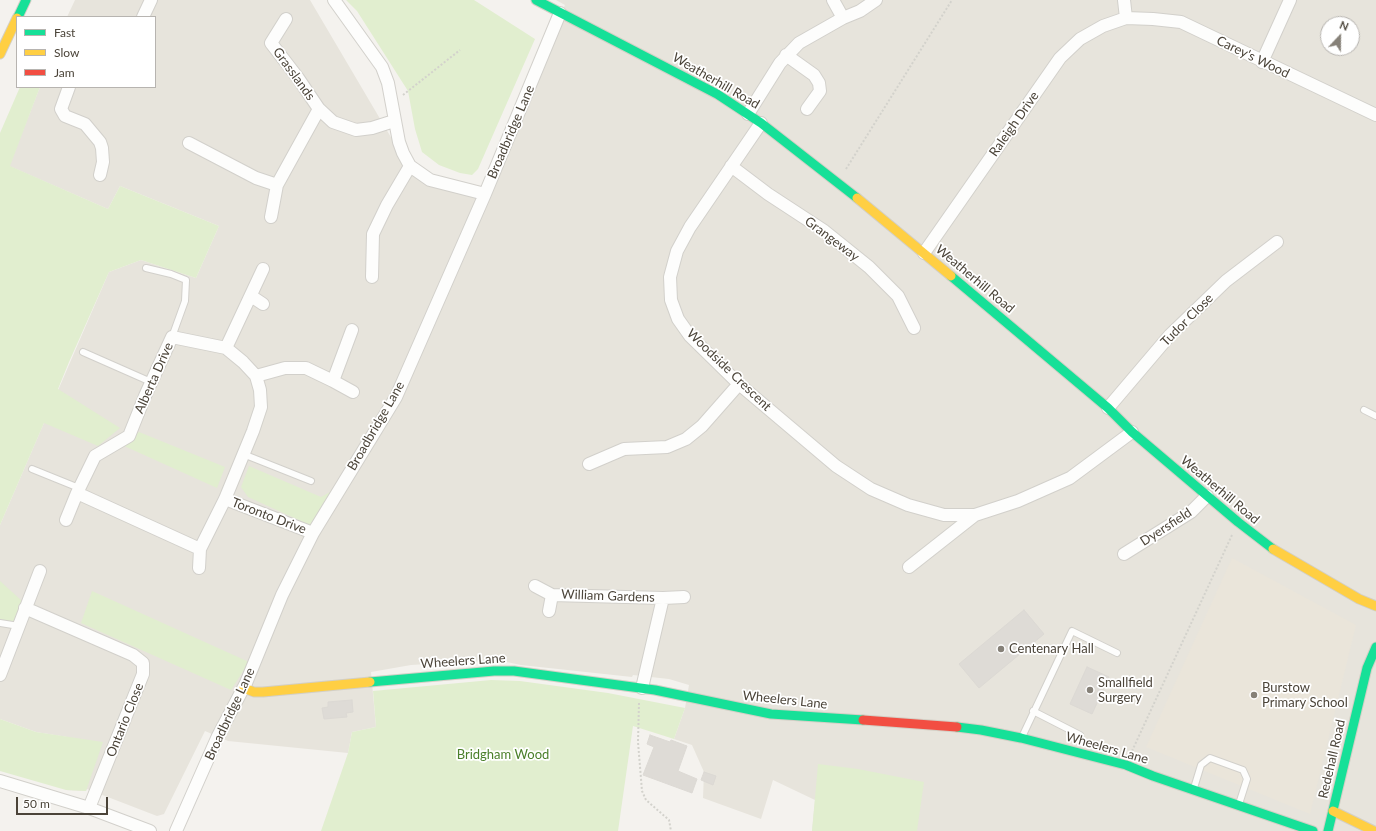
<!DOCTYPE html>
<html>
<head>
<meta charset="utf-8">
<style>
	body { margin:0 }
	#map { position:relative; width:1376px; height:831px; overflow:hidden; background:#f4f2ee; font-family:Lato,sans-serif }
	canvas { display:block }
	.legend { position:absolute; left:16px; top:16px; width:140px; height:72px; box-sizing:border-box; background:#fff; border:1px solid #b7b4b0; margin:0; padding:5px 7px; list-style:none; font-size:12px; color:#4b4439 }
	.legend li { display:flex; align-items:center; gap:8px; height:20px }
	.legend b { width:20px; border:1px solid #b7b4b0 }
	.north { position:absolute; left:1320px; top:16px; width:40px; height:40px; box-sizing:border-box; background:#fff; border:1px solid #b7b4b0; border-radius:50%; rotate:22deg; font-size:11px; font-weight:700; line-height:16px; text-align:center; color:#4b4439 }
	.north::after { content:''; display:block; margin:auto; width:14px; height:18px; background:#868178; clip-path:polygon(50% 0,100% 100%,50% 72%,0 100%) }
	.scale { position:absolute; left:16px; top:797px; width:92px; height:18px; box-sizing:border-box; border:2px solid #4b4439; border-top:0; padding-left:5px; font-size:12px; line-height:14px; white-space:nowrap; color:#4b4439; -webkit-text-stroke:3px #fff; paint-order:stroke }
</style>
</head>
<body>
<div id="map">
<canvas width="1376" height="831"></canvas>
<ul class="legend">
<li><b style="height:5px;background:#16e098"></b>Fast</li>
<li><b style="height:5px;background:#ffcf43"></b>Slow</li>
<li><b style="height:5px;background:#f24e42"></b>Jam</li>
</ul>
<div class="north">N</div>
<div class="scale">50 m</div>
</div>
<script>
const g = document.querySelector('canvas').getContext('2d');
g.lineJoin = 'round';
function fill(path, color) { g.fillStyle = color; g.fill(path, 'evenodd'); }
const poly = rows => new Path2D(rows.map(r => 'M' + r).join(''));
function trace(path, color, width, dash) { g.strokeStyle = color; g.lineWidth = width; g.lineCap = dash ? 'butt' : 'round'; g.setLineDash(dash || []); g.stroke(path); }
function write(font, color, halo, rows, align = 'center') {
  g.font = font + ' Lato,sans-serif'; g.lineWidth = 3.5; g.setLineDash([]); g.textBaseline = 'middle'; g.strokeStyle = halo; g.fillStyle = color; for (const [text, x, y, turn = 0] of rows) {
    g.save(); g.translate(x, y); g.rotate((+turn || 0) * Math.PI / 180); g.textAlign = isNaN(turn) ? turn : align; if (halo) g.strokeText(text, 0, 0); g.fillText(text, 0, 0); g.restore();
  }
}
const residential = poly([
	[75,0,310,0,412,173,484,194,565,5,556,0,1376,0,1376,831,812,831,815,800,773,780,761,819,703,798,704,772,692,745,674,739,685,708,689,685,669,679,633,675,632,677,521,665,502,661,459,662,411,665,371,672,376,727,352,732,348,753,228,741,205,731,164,814,157,816,87,789,86,791,66,790,67,737,36,732,0,719,0,525,109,272,141,260,196,278,219,226,120,186,108,209,9,166,40,87,155,87,155,17,67,17],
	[1328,24,1352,24,1352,48,1328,48]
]);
const education = poly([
	[1232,558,1356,625,1310,814,1146,747]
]);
const green = poly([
	[346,0,474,0,535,39,478,169,472,175,460,173,439,165,422,152,415,129,408,91,357,11],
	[20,87,40,87,10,166,108,209,120,186,219,226,196,278,141,260,109,272,69,362,58,389,120,428,98,446,44,423,0,525,0,133],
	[139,432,225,467,217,488,122,445],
	[249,466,321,497,341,486,312,526,248,497,241,487],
	[0,581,22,601,14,622,0,621],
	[92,591,249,662,231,690,81,623],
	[491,680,520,681,608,693,685,708,674,739,633,726,618,831,321,831,348,753,352,732,376,727,373,691],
	[0,719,36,732,103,742,86,791,66,790,0,771],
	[818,764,858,769,924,782,917,831,812,831]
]);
const building = poly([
	[1024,610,1044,634,979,688,959,664,1024,610],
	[1087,667,1109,677,1092,714,1070,704,1087,667],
	[352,700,353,712,346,713,347,717,324,719,322,708,328,707,328,702,352,700],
	[650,735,670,742,671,740,687,746,678,771,697,779,692,793,643,775,654,747,647,744,650,735],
	[704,772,716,776,713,785,701,780,704,772]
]);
const path = poly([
	[403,95,460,50],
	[846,169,952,0],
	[639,703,638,742,642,791,646,800,669,820,671,831],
	[1132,751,1232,535]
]);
const lane = poly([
	[146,268,171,274,186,280,185,301,172,337],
	[83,352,151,382],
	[1364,410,1376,416],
	[243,454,311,481],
	[32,469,79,488],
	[0,623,19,626],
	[1033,711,1080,735],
	[1022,737,1072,631,1117,653],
	[1194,788,1201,765,1210,758,1243,770,1247,779,1239,804]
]);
const street = poly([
	[334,0,382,67,388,83,399,142,403,153,410,166,430,180,485,194],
	[833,0,843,18],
	[1124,0,1126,18],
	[143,17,151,0],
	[286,19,271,43,298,78,319,109,333,122,356,130,372,128,394,121],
	[786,55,814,75,819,83,820,91,807,109],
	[1262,62,1290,0],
	[69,87,61,109,65,116,85,124,100,142,102,148,103,162,100,175],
	[748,114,780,63,799,43,843,18,860,11,876,0],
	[761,123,690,227,677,251,670,277,671,300,678,319,690,336,739,384,836,466,871,489,908,505,944,515,975,515,1018,501,1070,478,1132,432],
	[189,143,256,178,277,185],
	[731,166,768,194,823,230,869,267,898,296,914,328],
	[271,217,277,185,319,109],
	[924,253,1060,58,1080,39,1103,26,1126,18,1153,19,1181,22,1376,115],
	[372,277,373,234,387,205,410,166],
	[251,296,263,304],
	[226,348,263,269],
	[256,376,285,368,306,368,333,381,353,392],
	[333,381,352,330],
	[1108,408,1170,335,1226,281,1277,242],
	[589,464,624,449,667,447,686,439,702,426,739,384],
	[225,499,313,533],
	[66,520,77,493],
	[1124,554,1191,512,1207,496],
	[909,567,975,515],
	[199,568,200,549,225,499,253,431,261,407,260,390,256,376,243,362,226,348,172,337,145,396,129,436,95,456,77,493,200,549],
	[535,586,552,595],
	[663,598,684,597],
	[25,608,133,655,143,663,143,674,89,808],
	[549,611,552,595,663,598,642,688],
	[0,675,40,571],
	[0,781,89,808,150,831],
	[176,831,218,736,246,683,282,595,313,533,396,397,485,194,560,13]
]);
const fast = poly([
	[536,0,717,94,761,123,857,198],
	[18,17,26,0],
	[951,276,1108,408,1132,432,1238,522,1273,549],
	[370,682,494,671,514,671,655,690,771,714,863,720],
	[957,727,981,730,1021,738,1126,765,1153,776,1313,831],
	[1328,831,1367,668,1376,647]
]);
const slow = poly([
	[0,54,17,18],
	[857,198,951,276],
	[1273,549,1359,599,1376,606],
	[244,688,254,692,263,692,370,682],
	[1333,811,1374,831]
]);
const jam = poly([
	[863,720,957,727]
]);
const markers = [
	[1001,649,4,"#868178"],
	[1090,690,4,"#868178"],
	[1254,695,4,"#868178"]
];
const streetNames = [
	["Carey's Wood",1253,57,26],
	["Grasslands",294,74,54],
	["Weatherhill Road",716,81,30],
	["Raleigh Drive",1014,124,-55],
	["Broadbridge Lane",511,132,-67],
	["Grangeway",832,239,37],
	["Weatherhill Road",975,279,40],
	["Tudor Close",1187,320,-45],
	["Woodside Crescent",729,370,44],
	["Alberta Drive",154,378,-66],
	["Broadbridge Lane",376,426,-60],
	["Weatherhill Road",1220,490,40],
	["Toronto Drive",269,516,21],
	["Dyersfield",1166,527,-33],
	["William Gardens",608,596,2],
	["Wheelers Lane",463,661,-4],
	["Wheelers Lane",785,700,6],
	["Broadbridge Lane",230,714,-65],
	["Ontario Close",125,720,-68],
	["Wheelers Lane",1107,748,16],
	["Redehall Road",1332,759,-77]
];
const poiNames = [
	["Centenary Hall",1009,649],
	["Smallfield",1098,683],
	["Surgery",1098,698],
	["Burstow",1262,688],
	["Primary School",1262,703]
];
const parkNames = [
	["Bridgham Wood",503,755]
];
fill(residential, '#e7e4dc');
fill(education, '#eae5da');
fill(green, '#e1eecf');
fill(building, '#dedbd6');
trace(building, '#dcd9d4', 1);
trace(lane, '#d2d0cb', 8);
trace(street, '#d2d0cb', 14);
trace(fast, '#d3cfc5', 11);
trace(slow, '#d3cfc5', 11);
trace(jam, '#d3cfc5', 11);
trace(path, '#d3d2cc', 2, [2, 2]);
trace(lane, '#fdfdfc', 6);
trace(street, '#fdfdfc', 12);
trace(fast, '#16e098', 9);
trace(slow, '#ffcf43', 9);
trace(jam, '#f24e42', 9);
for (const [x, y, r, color] of markers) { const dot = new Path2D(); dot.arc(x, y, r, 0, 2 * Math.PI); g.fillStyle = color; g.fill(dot); trace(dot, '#fff', 1.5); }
write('13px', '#4b4439', '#fff', streetNames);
write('13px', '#4b4439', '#fff', poiNames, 'left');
write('13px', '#4a7f2a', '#fff', parkNames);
</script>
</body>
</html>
